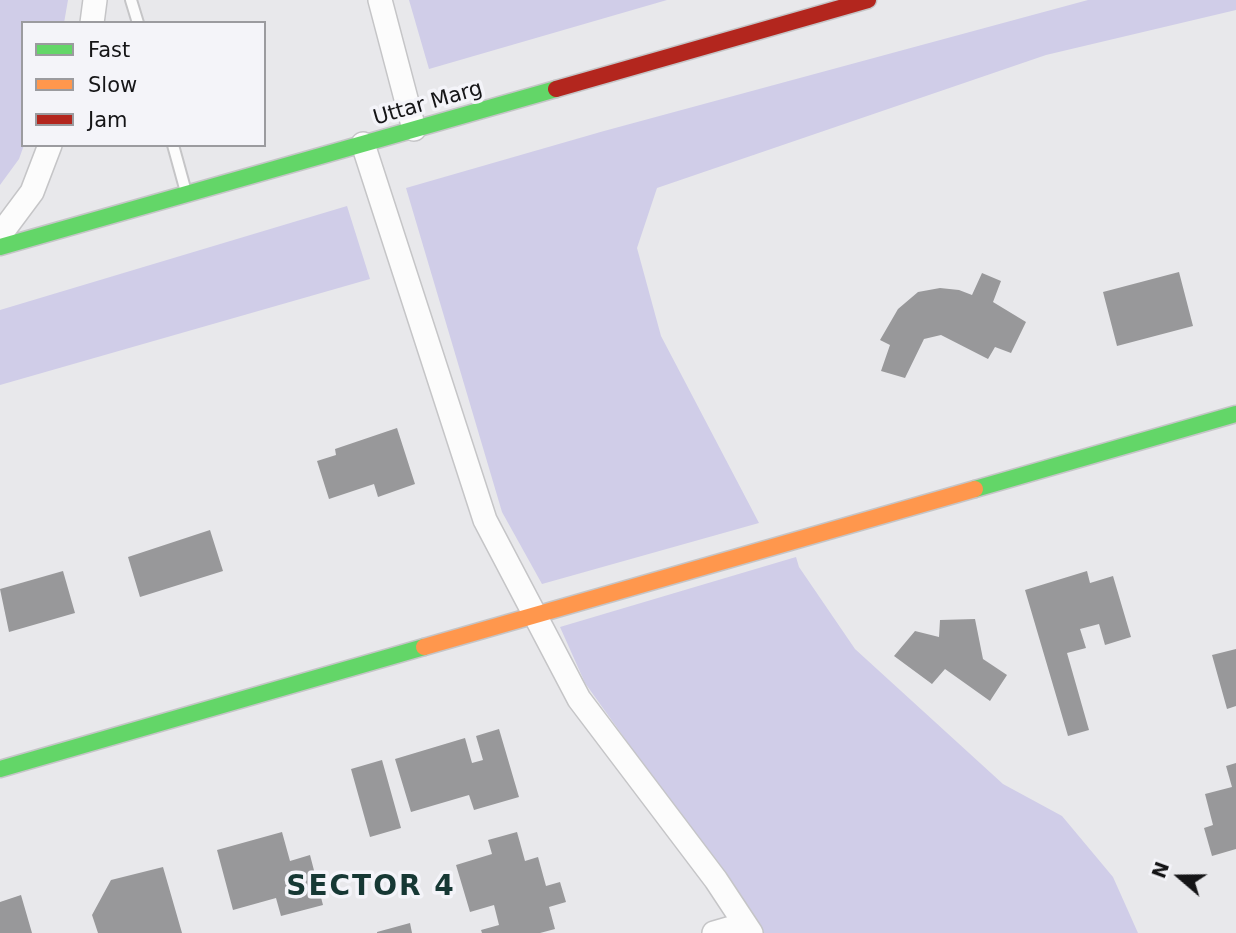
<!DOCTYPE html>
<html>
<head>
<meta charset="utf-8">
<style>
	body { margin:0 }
	#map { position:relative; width:1236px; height:933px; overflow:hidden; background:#e8e8eb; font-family:"DejaVu Sans",sans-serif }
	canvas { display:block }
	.legend { position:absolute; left:21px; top:21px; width:245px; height:126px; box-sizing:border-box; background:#f4f4f9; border:2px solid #9b9b9f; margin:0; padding:9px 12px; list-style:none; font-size:21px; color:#151517 }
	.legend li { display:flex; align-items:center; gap:14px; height:35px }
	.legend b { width:35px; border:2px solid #9b9b9f }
	.north { position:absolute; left:1145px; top:842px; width:70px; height:70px; -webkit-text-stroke:5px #f4f4f9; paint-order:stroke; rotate:290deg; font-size:19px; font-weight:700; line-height:28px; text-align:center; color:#151517 }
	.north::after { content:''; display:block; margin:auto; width:24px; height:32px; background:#151517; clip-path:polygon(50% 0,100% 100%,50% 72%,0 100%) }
</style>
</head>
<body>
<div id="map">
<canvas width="1236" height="933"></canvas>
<ul class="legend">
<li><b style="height:9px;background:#63d668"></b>Fast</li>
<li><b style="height:9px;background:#ff974d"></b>Slow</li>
<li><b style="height:9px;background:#b3261e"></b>Jam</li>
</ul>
<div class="north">N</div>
</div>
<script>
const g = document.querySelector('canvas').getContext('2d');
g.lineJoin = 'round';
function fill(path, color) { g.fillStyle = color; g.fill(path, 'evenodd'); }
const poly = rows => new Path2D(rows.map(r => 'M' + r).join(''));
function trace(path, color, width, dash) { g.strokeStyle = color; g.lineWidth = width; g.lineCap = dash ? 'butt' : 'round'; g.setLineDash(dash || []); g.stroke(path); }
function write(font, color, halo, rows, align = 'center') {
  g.font = font + ' "DejaVu Sans",sans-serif'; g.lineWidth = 7; g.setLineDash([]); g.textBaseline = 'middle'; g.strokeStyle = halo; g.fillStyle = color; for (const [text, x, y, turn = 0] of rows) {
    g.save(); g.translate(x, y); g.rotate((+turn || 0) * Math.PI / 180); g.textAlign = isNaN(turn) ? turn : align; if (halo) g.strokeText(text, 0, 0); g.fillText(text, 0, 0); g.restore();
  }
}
const green = poly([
	[0,0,68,0,64,23,23,23,24,145,19,159,0,185],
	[409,0,667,0,429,69],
	[1088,0,1236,0,1236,10,1046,55,657,188,637,248,661,336,759,523,542,584,502,512,406,188,604,131],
	[347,206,370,279,0,385,0,310],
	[796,557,799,567,855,649,1003,784,1062,816,1113,877,1138,933,764,933,585,683,560,627]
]);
const building = poly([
	[1179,272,1193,326,1117,346,1103,292],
	[982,273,1001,281,993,302,1026,322,1011,353,995,347,988,359,941,335,924,339,905,378,881,371,890,345,880,340,898,309,918,292,940,288,959,290,972,295],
	[397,428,415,484,378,497,374,484,329,499,317,461,336,455,335,449],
	[210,530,223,571,140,597,128,557],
	[63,571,75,613,9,632,0,589],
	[1087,571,1090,583,1113,576,1131,637,1105,645,1099,624,1080,629,1086,648,1067,653,1089,730,1068,736,1025,590],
	[975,619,983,659,1007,675,990,701,945,669,932,684,894,656,915,631,939,637,940,620],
	[1236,649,1236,706,1227,709,1212,655],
	[499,729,519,797,474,810,469,795,411,812,395,759,465,738,472,763,483,760,476,736],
	[382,760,401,828,370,837,351,769],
	[1236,763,1236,849,1212,856,1204,828,1213,825,1205,794,1232,787,1226,766],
	[282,832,290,861,310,855,323,905,281,916,276,898,233,910,217,850],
	[517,832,525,861,538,857,546,886,560,882,566,902,549,907,555,929,540,933,482,933,481,930,499,925,494,905,470,912,456,865,492,854,488,840],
	[163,867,182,933,98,933,92,915,111,880],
	[21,895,32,933,0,933,0,902],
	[410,923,412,933,377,933,377,932]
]);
const lane = poly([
	[131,0,138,23],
	[173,145,186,192]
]);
const street = poly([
	[380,0,414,129],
	[92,23,95,0],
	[363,144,485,520,579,699,716,880,751,933],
	[0,235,32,192,50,145],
	[714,933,745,924]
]);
const fast = poly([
	[0,247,556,89],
	[975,489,1236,414],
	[0,769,424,647]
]);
const slow = poly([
	[424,647,975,489]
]);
const jam = poly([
	[556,89,868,0]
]);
const streetNames = [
	["Uttar Marg",428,104,-16]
];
const districtNames = [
	["SECTOR 4",371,888]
];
fill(green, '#d0cde8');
fill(building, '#98989a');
trace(lane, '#c5c5c7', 14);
trace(street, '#c5c5c7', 26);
trace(fast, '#c5c5c7', 19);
trace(slow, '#c5c5c7', 19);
trace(jam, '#c5c5c7', 19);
trace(lane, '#fcfcfc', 10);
trace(street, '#fcfcfc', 23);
trace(fast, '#63d668', 16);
trace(slow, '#ff974d', 16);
trace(jam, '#b3261e', 16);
write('21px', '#151517', '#f4f4f9', streetNames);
g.letterSpacing = '2px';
write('bold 28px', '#163834', '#f4f4f9', districtNames);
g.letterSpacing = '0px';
</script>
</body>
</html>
